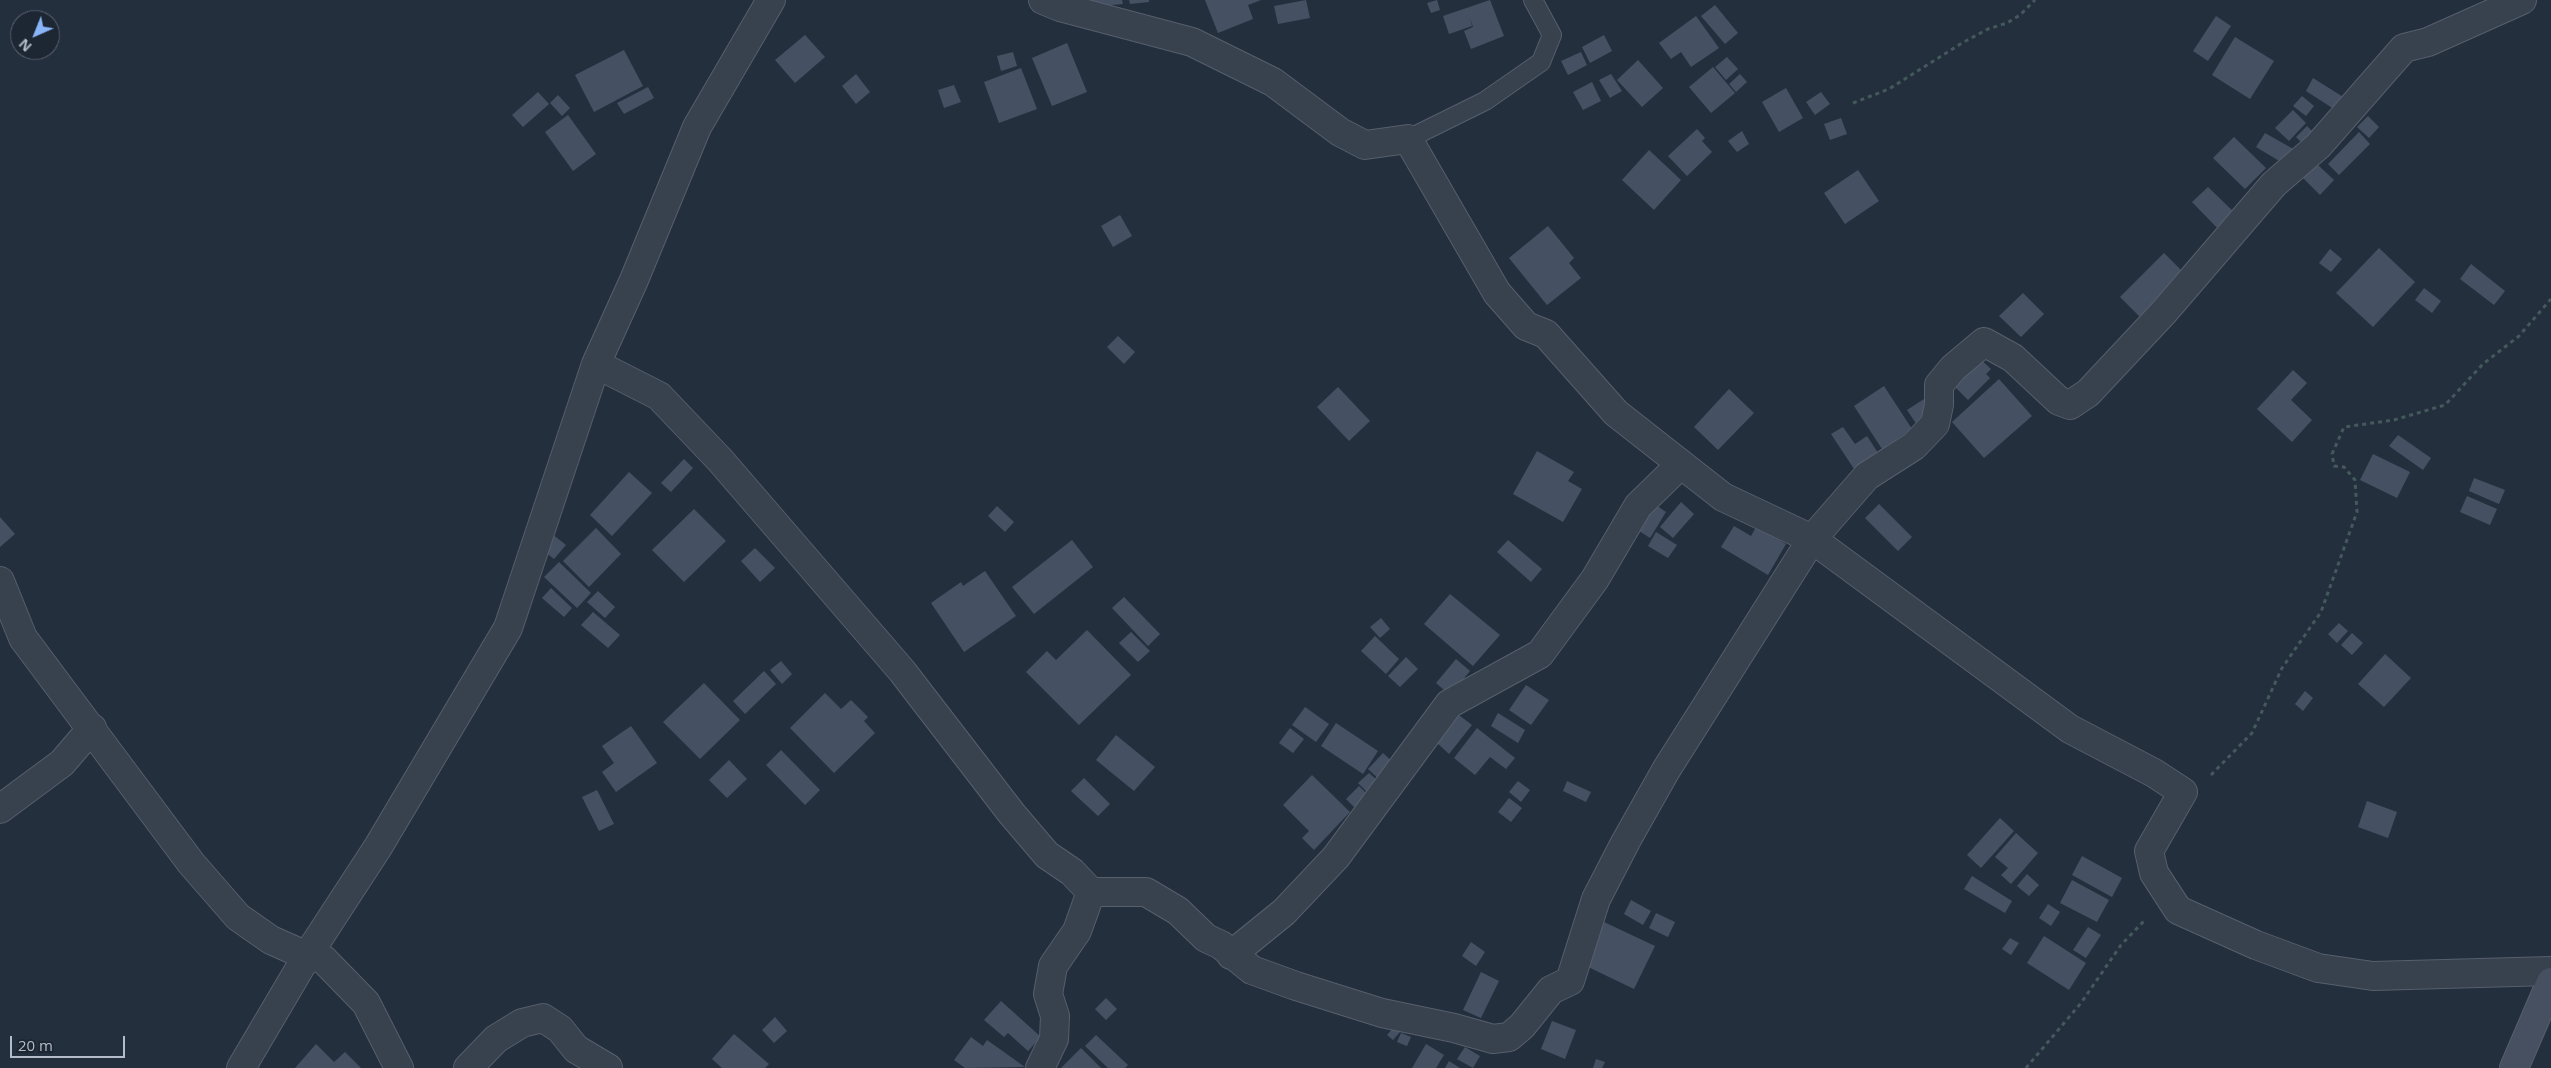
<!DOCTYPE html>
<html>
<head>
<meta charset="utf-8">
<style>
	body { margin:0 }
	#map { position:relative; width:2551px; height:1068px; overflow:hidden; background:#242f3e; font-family:"Open Sans",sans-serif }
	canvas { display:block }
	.north { position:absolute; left:10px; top:10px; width:50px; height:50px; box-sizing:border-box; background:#1d2633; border:1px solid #59626f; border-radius:50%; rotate:224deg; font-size:14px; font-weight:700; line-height:20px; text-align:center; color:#b4bcc9 }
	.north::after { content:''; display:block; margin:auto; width:18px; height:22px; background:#8ab4f8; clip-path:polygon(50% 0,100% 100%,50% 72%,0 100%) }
	.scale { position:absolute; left:10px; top:1036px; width:115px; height:22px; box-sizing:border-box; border:2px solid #b4bcc9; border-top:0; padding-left:6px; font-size:15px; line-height:18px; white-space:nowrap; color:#b4bcc9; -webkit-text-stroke:4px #1d2633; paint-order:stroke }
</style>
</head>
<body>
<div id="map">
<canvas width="2551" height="1068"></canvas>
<div class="north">N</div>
<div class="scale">20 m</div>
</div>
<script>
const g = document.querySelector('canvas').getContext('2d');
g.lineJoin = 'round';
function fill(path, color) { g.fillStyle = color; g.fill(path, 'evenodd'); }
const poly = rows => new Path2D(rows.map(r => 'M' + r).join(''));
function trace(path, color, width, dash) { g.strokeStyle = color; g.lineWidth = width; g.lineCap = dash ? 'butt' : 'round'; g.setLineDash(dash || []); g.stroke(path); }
const building = poly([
	[1080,0,1122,0,1123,4,1081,8],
	[1129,0,1149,0,1149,2,1130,4],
	[1205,0,1261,0,1248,5,1253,19,1218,33],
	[1306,0,1310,18,1278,24,1274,6],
	[1437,0,1440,10,1431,13,1427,3],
	[1490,0,1504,36,1471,49,1464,31,1473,27,1470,18,1472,26,1449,34,1443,16],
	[1715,5,1738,33,1725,44,1701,16],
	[1696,16,1719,48,1691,67,1681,52,1671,59,1659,43],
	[2216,16,2231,26,2208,61,2193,51],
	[805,35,825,57,795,83,775,60],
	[1604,35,1612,51,1590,63,1582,47],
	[2235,37,2274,61,2250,99,2212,75],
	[1067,43,1087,92,1052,106,1032,58],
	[624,50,643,86,594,112,575,75],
	[1013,52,1017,66,1001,71,997,56],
	[1581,52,1587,65,1568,75,1561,61],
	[1727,57,1738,69,1726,80,1715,67],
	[1638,60,1663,88,1642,107,1617,80],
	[1713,67,1735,93,1711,113,1689,87],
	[1021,68,1037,109,999,123,984,82],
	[856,74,870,92,856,104,842,86],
	[1611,74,1622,91,1610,98,1599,80],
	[1740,74,1747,82,1736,92,1729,84],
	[2313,78,2348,100,2340,113,2306,91],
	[1592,82,1601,101,1583,110,1573,92],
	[954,85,961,102,944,108,938,90],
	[648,87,654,98,624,114,617,103],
	[1786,88,1803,118,1779,132,1762,102],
	[538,92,549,104,523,127,512,115],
	[1821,92,1830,104,1815,115,1806,102],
	[558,95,570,108,562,116,550,103],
	[2302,96,2314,106,2306,116,2293,106],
	[2293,110,2306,123,2289,141,2275,128],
	[568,115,596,154,573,171,545,132],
	[2368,116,2379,127,2369,138,2357,127],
	[1841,118,1847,134,1830,140,1824,124],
	[2307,126,2321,140,2310,151,2296,137],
	[1697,129,1705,138,1702,141,1712,152,1687,176,1668,156],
	[1742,131,1749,144,1737,152,1728,141],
	[2359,132,2370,144,2339,175,2328,164],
	[2265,133,2295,150,2286,165,2256,147],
	[2234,137,2266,168,2245,189,2213,158],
	[1649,150,1681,180,1654,210,1622,180],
	[2317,164,2334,180,2320,195,2303,178],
	[1858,170,1879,201,1845,224,1824,193],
	[2208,187,2239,217,2222,233,2192,202],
	[1120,215,1132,236,1113,247,1101,226],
	[1548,226,1574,258,1569,263,1581,278,1547,305,1509,258],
	[2379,248,2415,282,2373,327,2336,293],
	[2330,249,2342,259,2331,272,2319,263],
	[2164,253,2184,273,2140,317,2120,297],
	[2471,264,2505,291,2494,305,2460,279],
	[2424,288,2441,301,2432,313,2415,300],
	[2023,293,2044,314,2021,337,1999,316],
	[1118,336,1135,352,1124,364,1107,347],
	[1977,356,1991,369,1986,374,1990,378,1968,400,1950,382],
	[2293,370,2307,383,2291,400,2312,420,2292,442,2257,409],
	[1999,379,2032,416,1984,458,1952,422],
	[1884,386,1912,429,1882,449,1854,406],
	[1338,387,1370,421,1349,441,1317,407],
	[1729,389,1754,413,1718,450,1694,427],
	[1924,399,1936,417,1919,428,1907,410],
	[1843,427,1855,444,1867,436,1880,456,1856,472,1831,434],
	[2398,435,2431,458,2423,470,2389,446],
	[1537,451,1574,472,1568,481,1582,489,1563,522,1513,494],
	[2373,454,2410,472,2397,498,2360,480],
	[684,459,693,468,671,492,661,483],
	[629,472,652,493,612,536,590,515],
	[2474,478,2505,490,2499,504,2469,491],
	[2467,496,2497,509,2490,525,2460,512],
	[1650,501,1666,512,1650,538,1633,527],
	[1681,502,1694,514,1673,538,1660,527],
	[1879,504,1912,537,1898,551,1865,518],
	[997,506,1014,522,1005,532,988,516],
	[694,509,726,541,684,582,652,550],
	[0,517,15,534,0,547],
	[1734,526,1751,536,1756,527,1786,544,1768,575,1721,547],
	[596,528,621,554,589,587,563,561],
	[1656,532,1677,545,1668,558,1648,546],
	[552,534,566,545,554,559,540,548],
	[1072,540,1093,567,1034,614,1012,587],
	[1508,540,1542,569,1531,582,1497,552],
	[755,548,775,568,760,582,741,561],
	[559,562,591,593,577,608,544,577],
	[985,571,1016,616,964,652,931,603,961,582,963,586],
	[551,588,572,608,564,617,542,598],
	[598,591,615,607,605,618,587,602],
	[1450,594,1500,635,1473,666,1424,624],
	[1124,597,1160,634,1148,646,1112,608],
	[593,612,620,635,608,648,581,625],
	[1381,618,1390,629,1380,638,1370,627],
	[2339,623,2348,631,2337,643,2328,634],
	[1087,630,1131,675,1079,725,1026,672,1047,651,1056,660],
	[1131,632,1150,651,1138,662,1119,643],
	[2352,633,2363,643,2352,655,2341,645],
	[1375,636,1399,659,1386,674,1361,651],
	[2385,654,2411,678,2384,707,2358,684],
	[1406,657,1418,669,1400,687,1388,676],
	[1456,659,1470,671,1450,695,1436,683],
	[781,661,792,674,782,684,770,670],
	[764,671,776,684,745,714,733,701],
	[704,683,740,720,700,759,663,722],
	[1526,685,1549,700,1531,725,1509,710],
	[2305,691,2313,698,2303,711,2295,704],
	[825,693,841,709,851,700,868,717,864,721,875,733,834,773,790,728],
	[1305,707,1329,724,1316,742,1292,725],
	[1451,709,1472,725,1449,754,1436,742],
	[1498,713,1525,730,1518,743,1491,726],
	[1336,723,1378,751,1363,774,1321,746],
	[631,726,657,763,616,792,602,772,614,763,602,746],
	[1290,728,1304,739,1293,753,1279,743],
	[1477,728,1515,758,1506,769,1490,757,1475,775,1454,758],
	[1116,735,1155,767,1134,791,1096,760],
	[781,750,820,790,805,805,766,765],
	[1383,753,1397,766,1382,782,1368,769],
	[729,760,747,779,727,798,709,780],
	[1369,773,1379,782,1368,793,1358,783],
	[1312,775,1350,812,1314,850,1302,838,1309,831,1283,805],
	[1084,778,1110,804,1098,816,1071,791],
	[1518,781,1530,790,1521,802,1509,792],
	[1567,781,1591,792,1586,802,1563,791],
	[1359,786,1368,795,1355,808,1346,799],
	[597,790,614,824,599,831,582,797],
	[1509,798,1522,808,1511,822,1498,812],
	[2367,801,2397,812,2388,838,2358,827],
	[2000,818,2014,831,1981,868,1967,855],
	[2016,833,2038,853,2011,884,2001,875,2008,868,1995,857],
	[2082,856,2122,878,2112,897,2072,875],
	[2027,874,2039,885,2029,896,2017,886],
	[1972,876,2012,901,2005,913,1964,889],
	[2072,880,2109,900,2097,922,2060,903],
	[1631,900,1651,911,1643,925,1624,914],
	[2048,904,2060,912,2051,926,2039,918],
	[1656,913,1675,922,1668,937,1649,928],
	[1604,922,1655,946,1634,989,1584,965],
	[2088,927,2101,935,2086,958,2073,950],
	[2044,936,2086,963,2069,990,2027,963],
	[2010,938,2019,943,2011,955,2002,949],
	[1471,942,1485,952,1476,966,1462,956],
	[1481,972,1499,981,1481,1018,1463,1010],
	[1106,998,1117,1009,1106,1020,1095,1009],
	[1001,1001,1041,1037,1028,1051,1008,1033,1004,1037,984,1020],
	[775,1017,787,1031,774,1043,762,1030],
	[1552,1021,1576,1030,1565,1059,1541,1049],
	[1394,1027,1400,1032,1393,1040,1387,1035],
	[1401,1033,1411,1037,1407,1046,1397,1042],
	[734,1034,769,1064,765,1068,722,1068,712,1059],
	[1096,1035,1128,1065,1125,1068,1108,1068,1085,1046],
	[971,1037,983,1046,987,1040,1025,1067,965,1068,954,1060],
	[316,1044,334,1062,345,1052,361,1068,295,1068],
	[1426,1044,1444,1055,1436,1068,1412,1068],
	[1465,1047,1480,1056,1473,1068,1457,1059],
	[1081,1048,1101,1068,1061,1068],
	[1596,1059,1605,1062,1602,1068,1593,1068],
	[1449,1061,1460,1068,1445,1068]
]);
const path = poly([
	[1853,103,1889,89,1962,43,1988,29,2007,23,2020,15,2035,0],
	[2211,775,2252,733,2282,668,2321,612,2357,512,2355,480,2344,467,2334,466,2332,454,2344,427,2394,420,2445,405,2483,364,2519,336,2551,299],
	[2026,1068,2081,1003,2121,945,2144,921]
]);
const lane = poly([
	[1408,139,1485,101,1541,62,1552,35,1533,0]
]);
const street = poly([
	[1043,0,1060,7,1192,42,1273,82,1340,132,1365,145,1408,139,1497,293,1526,326,1546,334,1616,413,1723,497,1812,539,2070,729,2154,773,2183,792,2149,851,2154,873,2178,910,2256,945,2318,968,2373,976,2551,971],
	[596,364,659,396,720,460,902,671,1012,814,1047,855,1072,872,1091,892,1146,892,1178,911,1206,938,1221,945,1252,970,1296,986,1382,1013,1454,1028,1493,1039,1509,1037,1522,1026,1551,990,1570,981,1596,899,1626,841,1666,770,1812,539,1867,476,1914,446,1935,424,1939,405,1939,385,1953,368,1984,342,2013,358,2059,401,2070,405,2088,393,2164,312,2274,184,2318,146,2404,48,2428,42,2522,0],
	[0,581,23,638,191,863,238,917,271,940,307,956,323,959,366,1003,399,1068],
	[0,809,62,763,92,728],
	[1231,955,1284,912,1336,857,1449,704,1540,654,1595,579,1638,506,1681,464],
	[241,1068,307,956,378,847,508,628,596,364,634,280,697,127,771,0],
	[468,1068,496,1039,522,1023,543,1018,560,1029,576,1049,608,1068],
	[1040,1068,1054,1039,1055,1016,1048,994,1053,966,1077,931,1091,892]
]);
const secondary = poly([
	[2514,1068,2551,982]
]);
fill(building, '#455162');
trace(lane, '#565f6c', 20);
trace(street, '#565f6c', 30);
trace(secondary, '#565f6c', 30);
trace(path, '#44595c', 3, [4, 4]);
trace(lane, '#38414e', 18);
trace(street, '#38414e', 28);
trace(secondary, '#465061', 28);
</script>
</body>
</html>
